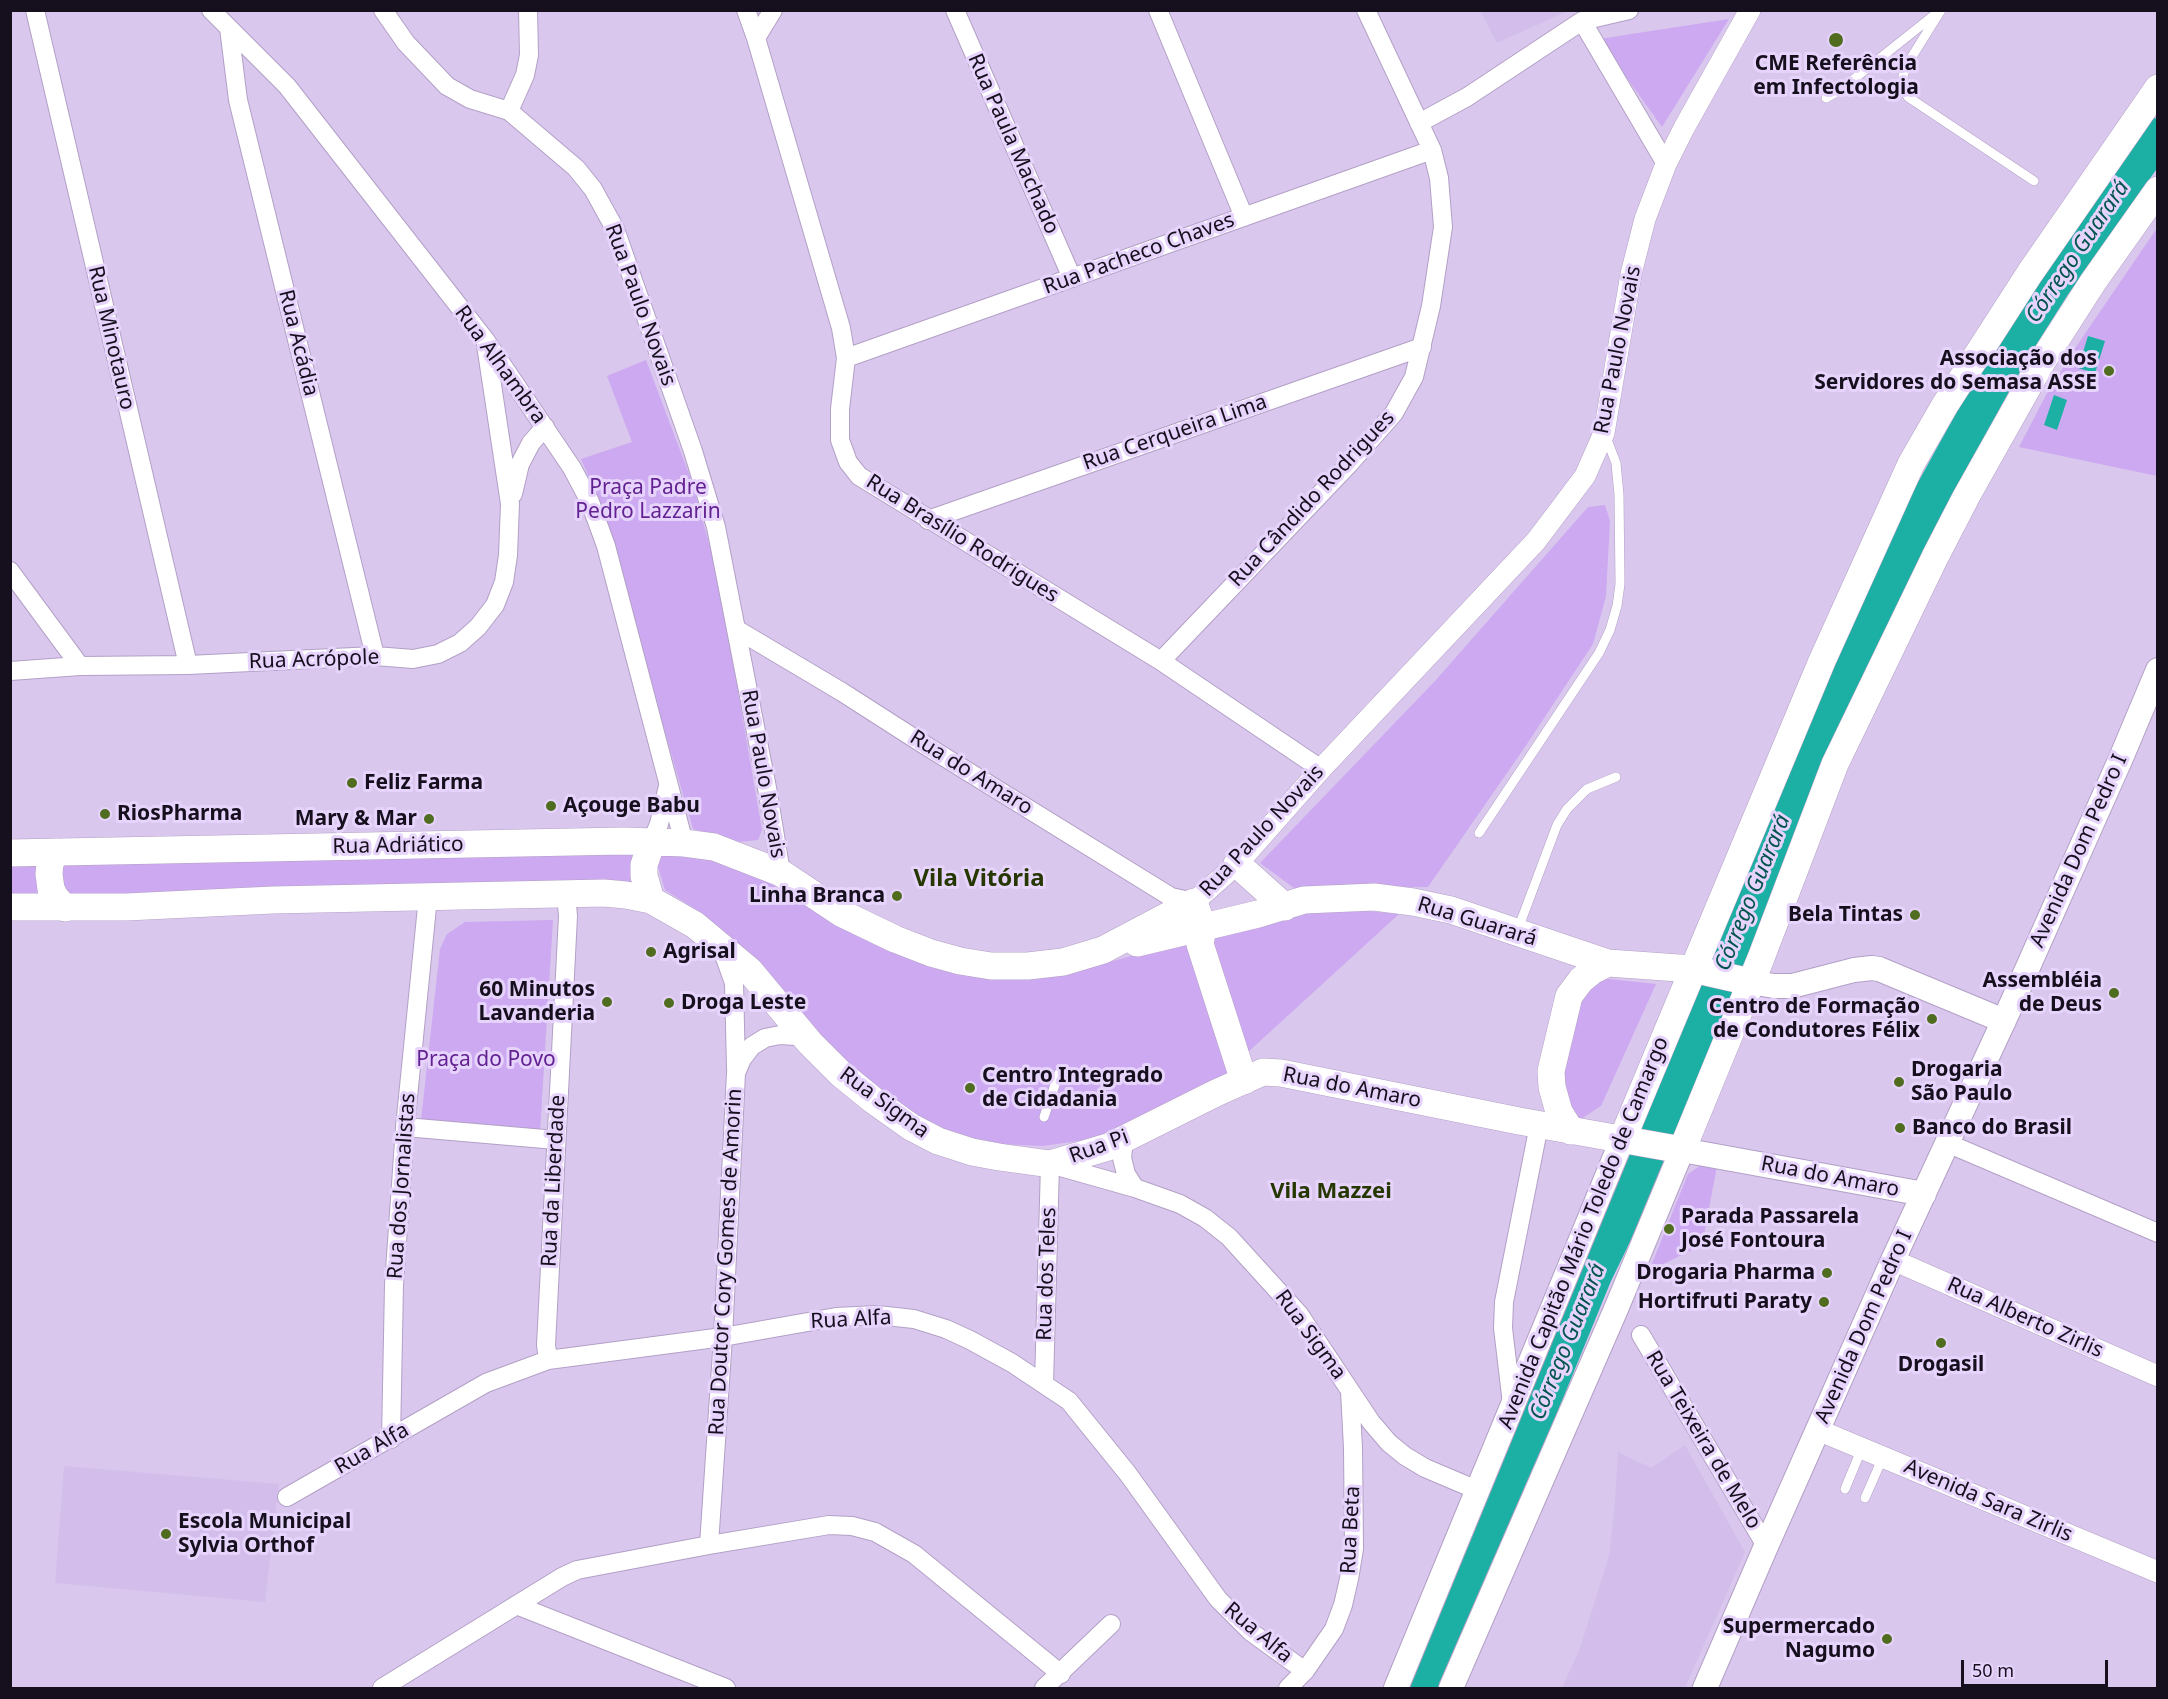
<!DOCTYPE html>
<html>
<head>
<meta charset="utf-8">
<style>
	body { margin:0 }
	#map { position:relative; width:2168px; height:1699px; overflow:hidden; background:#dac7ee; font-family:"Noto Sans",sans-serif }
	canvas { display:block }
	.frame { position:absolute; inset:0; border:12px solid #160f1d; pointer-events:none }
	.scale { position:absolute; left:1961px; top:1660px; width:147px; height:27px; box-sizing:border-box; border:3px solid #160f1d; border-top:0; padding-left:8px; font-size:18px; line-height:21px; white-space:nowrap; color:#160f1d; -webkit-text-stroke:4px #e7d4fc; paint-order:stroke }
</style>
</head>
<body>
<div id="map">
<canvas width="2168" height="1699"></canvas>
<div class="frame"></div>
<div class="scale">50 m</div>
</div>
<script>
const g = document.querySelector('canvas').getContext('2d');
g.lineJoin = 'round';
function fill(path, color) { g.fillStyle = color; g.fill(path, 'evenodd'); }
const poly = rows => new Path2D(rows.map(r => 'M' + r).join(''));
function trace(path, color, width, dash) { g.strokeStyle = color; g.lineWidth = width; g.lineCap = dash ? 'butt' : 'round'; g.setLineDash(dash || []); g.stroke(path); }
function write(font, color, halo, rows, align = 'center') {
  g.font = font + ' "Noto Sans",sans-serif'; g.lineWidth = 6; g.setLineDash([]); g.textBaseline = 'middle'; g.strokeStyle = halo; g.fillStyle = color; for (const [text, x, y, turn = 0] of rows) {
    g.save(); g.translate(x, y); g.rotate((+turn || 0) * Math.PI / 180); g.textAlign = isNaN(turn) ? turn : align; if (halo) g.strokeText(text, 0, 0); g.fillText(text, 0, 0); g.restore();
  }
}
const built = poly([
	[1480,11,1568,11,1497,43],
	[1685,1445,1745,1552,1685,1688,1562,1688,1580,1648,1609,1556,1615,1501,1618,1452,1651,1468],
	[64,1466,279,1484,265,1602,55,1583]
]);
const green = poly([
	[1729,19,1662,127,1599,39],
	[2157,228,2157,476,2019,447,2046,395,2076,347],
	[646,360,692,482,718,576,762,830,758,840,738,842,693,829,597,496,581,459,632,442,607,376],
	[1605,505,1610,521,1606,596,1593,644,1525,747,1428,887,1294,888,1260,863,1435,681,1588,507],
	[687,850,768,882,835,923,890,951,1065,975,1186,940,1229,1073,1107,1133,1085,1140,1043,1146,999,1144,975,1139,943,1129,918,1116,880,1090,850,1064,820,1034,758,961,703,914,665,890,658,867,660,859,664,854],
	[635,852,635,886,11,898,11,863],
	[1366,911,1399,914,1247,1053,1208,933,1292,914],
	[553,920,540,1132,421,1120,440,949,447,934,465,922],
	[1599,978,1656,984,1601,1106,1581,1119,1569,1112,1561,1101,1568,1007],
	[1701,1165,1717,1166,1702,1245,1649,1271,1688,1174]
]);
const water = poly([
	[2088,336,2105,341,2095,373,2078,368],
	[2054,395,2067,400,2057,430,2044,425]
]);
const river = poly([
	[1425,1688,1594,1275,1623,1215,1839,684,1930,498,2008,356,2054,283,2158,136]
]);
const service = poly([
	[1941,10,1908,63,1903,76,1904,88,1908,97,2034,181],
	[1826,98,1840,90,1938,12],
	[1479,833,1599,653,1610,630,1617,606,1620,584,1619,495,1616,463,1606,437],
	[1518,929,1557,825,1567,809,1587,789,1616,777],
	[1044,1117,1059,1073],
	[1845,1489,1862,1448],
	[1865,1498,1883,1457]
]);
const minor = poly([
	[35,10,188,665],
	[211,10,287,86,486,341,572,468,590,502,606,546,684,843],
	[383,10,406,43,447,86,470,99,509,111,576,168,593,189,615,229,693,451,716,527,768,793,781,873],
	[746,10,756,38,841,328,846,358,840,409,840,440,848,462,859,476,1161,661,1321,769],
	[955,10,1072,278],
	[1158,10,1244,217],
	[1582,21,1666,164],
	[229,28,238,100,375,656],
	[756,38,773,10],
	[509,111,525,75,529,55,528,10],
	[1419,123,1467,97,1582,21,1629,10],
	[846,358,1432,150],
	[513,494,520,464,531,443,545,427],
	[928,520,1422,347],
	[10,571,80,666],
	[736,629,842,692,920,742,1171,897,1194,902],
	[1161,661,1349,464,1394,413,1414,377,1431,306,1443,227,1439,178,1432,150,1366,10],
	[10,671,80,666,188,665,375,656,413,659,438,654,460,643,478,627,495,605,504,582,508,555,510,504,486,345],
	[652,841,659,824,668,786],
	[723,952,734,983,736,1069],
	[405,1127,556,1140],
	[1124,1140,1122,1158,1126,1174,1135,1188],
	[1947,1143,2158,1233],
	[1641,1335,1766,1546],
	[548,1360,546,1345,568,916,566,894],
	[1044,1384,1050,1164,1135,1188,1180,1204,1205,1218,1229,1237,1299,1314,1371,1422,1389,1443,1405,1456,1425,1468,1477,1490],
	[1512,1404,1503,1328,1504,1302,1539,1125],
	[391,1439,394,1285,405,1127,428,897],
	[287,1497,486,1383,548,1360,723,1337,836,1317,877,1315,914,1319,946,1329,970,1340,1012,1363,1069,1401,1128,1474,1218,1599,1251,1632,1305,1671],
	[709,1545,723,1337,736,1073,742,1059,752,1046,765,1038,780,1035,796,1036,809,1042],
	[516,1605,726,1688],
	[382,1688,562,1577,577,1570,709,1545,829,1525,852,1526,875,1532,914,1554,1061,1674],
	[1044,1688,1111,1624],
	[1288,1688,1305,1671,1334,1629,1343,1605,1349,1579,1354,1549,1353,1448,1350,1391]
]);
const tertiary = poly([
	[1194,902,1237,864,1321,769,1536,541,1585,476,1604,433,1631,274,1645,219,1666,164,1684,128,1750,10],
	[1893,1260,2158,1376],
	[1818,1430,2158,1572]
]);
const secondary = poly([
	[1750,982,1774,986,1792,986,1854,970,1872,968,1879,969,2004,1021],
	[1396,1688,1622,1140],
	[1451,1688,1616,1309,1682,1150,1924,1194],
	[1705,1688,1764,1551,1893,1260,2012,1003,2121,758,2158,670]
]);
const primary = poly([
	[56,852,50,863,49,874,51,889,55,897,65,908],
	[10,853,624,841,684,843,714,847,781,873,841,913,895,939,931,953,960,961,991,966,1028,966,1063,962,1103,950,1194,902,1203,928,1200,944,1244,1081],
	[1237,864,1285,907],
	[651,900,644,876,644,865,652,841],
	[10,907,126,907,273,900,604,893,626,895,651,900,695,925,749,970,810,1043,841,1074,873,1100,911,1127,938,1141,972,1152,999,1157,1050,1164,1108,1147,1216,1093,1263,1072,1281,1073,1519,1121,1682,1150,1761,958,1835,764,1935,557,1966,497,2043,360,2093,282,2158,190],
	[1137,943,1258,914,1304,900,1374,897,1413,902,1451,910,1608,963,1693,969,1750,982],
	[1571,1131,1559,1112,1552,1087,1551,1071,1569,996,1581,980,1592,971,1608,963],
	[1622,1140,1822,661,1911,464,1945,405,2030,273,2158,88]
]);
const markers = [
	[1836,40,8,"#506c1f"],
	[2109,371,6,"#506c1f"],
	[352,783,6,"#506c1f"],
	[551,806,6,"#506c1f"],
	[105,814,6,"#506c1f"],
	[429,819,6,"#506c1f"],
	[897,896,6,"#506c1f"],
	[1915,915,6,"#506c1f"],
	[651,952,6,"#506c1f"],
	[2114,993,6,"#506c1f"],
	[607,1002,6,"#506c1f"],
	[669,1003,6,"#506c1f"],
	[1932,1019,6,"#506c1f"],
	[1899,1082,6,"#506c1f"],
	[970,1088,6,"#506c1f"],
	[1900,1128,6,"#506c1f"],
	[1669,1229,6,"#506c1f"],
	[1827,1273,6,"#506c1f"],
	[1824,1302,6,"#506c1f"],
	[1941,1343,6,"#506c1f"],
	[166,1534,6,"#506c1f"],
	[1887,1639,6,"#506c1f"]
];
const poiNames = [
	["CME Referência",1836,64,"center"],
	["em Infectologia",1836,88,"center"],
	["Associação dos",2097,359],
	["Servidores do Semasa ASSE",2097,383],
	["Feliz Farma",364,783,"left"],
	["Açouge Babu",563,806,"left"],
	["RiosPharma",117,814,"left"],
	["Mary & Mar",417,819],
	["Linha Branca",885,896],
	["Bela Tintas",1903,915],
	["Agrisal",663,952,"left"],
	["Assembléia",2102,981],
	["de Deus",2102,1005],
	["60 Minutos",595,990],
	["Lavanderia",595,1014],
	["Droga Leste",681,1003,"left"],
	["Centro de Formação",1920,1007],
	["de Condutores Félix",1920,1031],
	["Drogaria",1911,1070,"left"],
	["São Paulo",1911,1094,"left"],
	["Centro Integrado",982,1076,"left"],
	["de Cidadania",982,1100,"left"],
	["Banco do Brasil",1912,1128,"left"],
	["Parada Passarela",1681,1217,"left"],
	["José Fontoura",1681,1241,"left"],
	["Drogaria Pharma",1815,1273],
	["Hortifruti Paraty",1812,1302],
	["Drogasil",1941,1365,"center"],
	["Escola Municipal",178,1522,"left"],
	["Sylvia Orthof",178,1546,"left"],
	["Supermercado",1875,1627],
	["Nagumo",1875,1651]
];
const streetNames = [
	["Rua Paula Machado",1013,144,66],
	["Rua Pacheco Chaves",1139,254,-20],
	["Rua Paulo Novais",640,305,70],
	["Rua Minotauro",111,338,77],
	["Rua Acádia",298,343,76],
	["Rua Paulo Novais",1618,350,-79],
	["Rua Alhambra",500,365,54],
	["Rua Cerqueira Lima",1175,433,-19],
	["Rua Cândido Rodrigues",1312,499,-47],
	["Rua Brasílio Rodrigues",962,539,32],
	["Rua Acrópole",314,660,-2],
	["Rua do Amaro",971,773,32],
	["Rua Paulo Novais",763,774,80],
	["Rua Paulo Novais",1262,831,-47],
	["Rua Adriático",398,846,-1],
	["Avenida Dom Pedro I",2079,851,-66],
	["Rua Guarará",1477,922,17],
	["Rua do Amaro",1352,1088,11],
	["Rua Sigma",884,1103,36],
	["Rua Pi",1099,1147,-20],
	["Rua do Amaro",1830,1177,11],
	["Rua da Liberdade",554,1181,-87],
	["Rua dos Jornalistas",402,1186,-86],
	["Avenida Capitão Mário Toledo de Camargo",1584,1233,-68],
	["Rua Doutor Cory Gomes de Amorin",726,1262,-87],
	["Rua dos Teles",1047,1274,-88],
	["Rua Alberto Zirlis",2025,1318,24],
	["Rua Alfa",851,1320,-3],
	["Avenida Dom Pedro I",1864,1327,-66],
	["Rua Sigma",1310,1335,54],
	["Rua Teixeira de Melo",1703,1440,59],
	["Rua Alfa",372,1449,-30],
	["Avenida Sara Zirlis",1988,1501,23],
	["Rua Beta",1351,1530,-87],
	["Rua Alfa",1258,1633,40]
];
const parkNames = [
	["Praça Padre",648,488],
	["Pedro Lazzarin",648,512],
	["Praça do Povo",486,1060]
];
const waterNames = [
	["Córrego Guarará",2078,252,-56],
	["Córrego Guarará",1753,893,-68],
	["Córrego Guarará",1568,1342,-68]
];
const neighbourhoodNames = [
	["Vila Mazzei",1331,1192]
];
const quarterNames = [
	["Vila Vitória",979,879]
];
fill(built, '#d3bdeb');
fill(green, '#cca9f0');
fill(water, '#1cafa4');
trace(river, '#1cafa4', 36);
trace(service, '#b3a0c6', 10);
trace(minor, '#b3a0c6', 20);
trace(tertiary, '#b3a0c6', 22);
trace(secondary, '#b3a0c6', 26);
trace(primary, '#b3a0c6', 28);
trace(service, '#fff', 9);
trace(minor, '#fff', 18);
trace(tertiary, '#fff', 21);
trace(secondary, '#fff', 24);
trace(primary, '#fff', 27);
for (const [x, y, r, color] of markers) { const dot = new Path2D(); dot.arc(x, y, r, 0, 2 * Math.PI); g.fillStyle = color; g.fill(dot); trace(dot, '#e7d4fc', 2); }
write('bold 21px', '#160f1d', '#e7d4fc', poiNames, 'right');
write('21px', '#160f1d', '#e7d4fc', streetNames);
write('21px', '#632291', '#e7d4fc', parkNames);
write('italic 22px', '#03544e', '#e7d4fc', waterNames);
write('bold 22px', '#263800', '#e7d4fc', neighbourhoodNames);
write('bold 24px', '#263800', '#e7d4fc', quarterNames);
</script>
</body>
</html>
